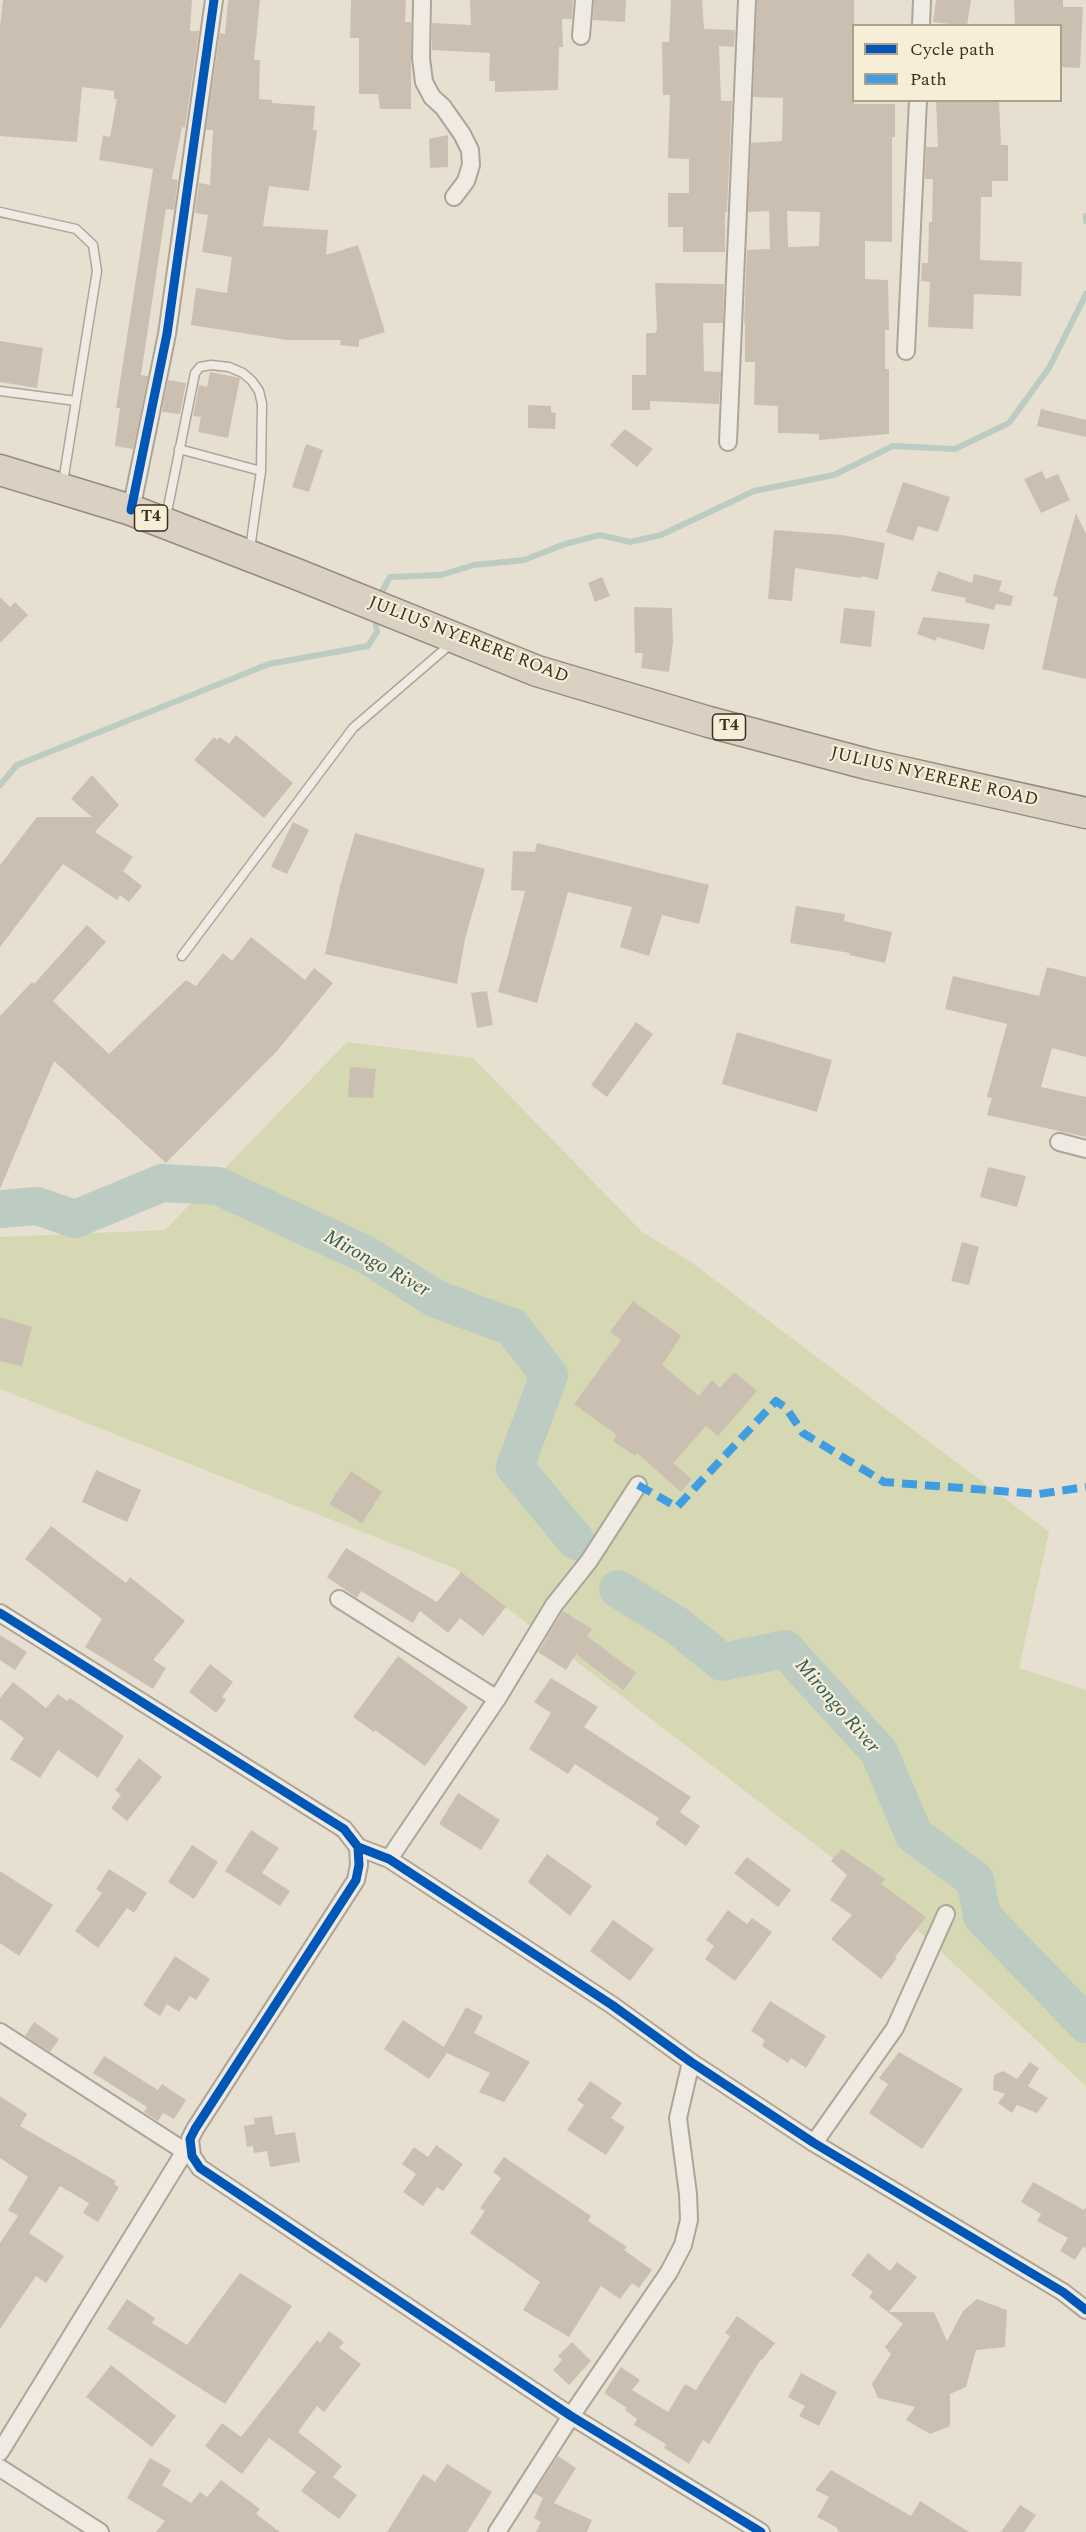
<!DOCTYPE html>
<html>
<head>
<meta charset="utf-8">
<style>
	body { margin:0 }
	#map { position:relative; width:1086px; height:2532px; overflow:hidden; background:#e7e0d1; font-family:Spectral,serif }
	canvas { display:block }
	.legend { position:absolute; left:852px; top:24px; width:210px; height:78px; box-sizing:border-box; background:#f7eed8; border:2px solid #ada18e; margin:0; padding:8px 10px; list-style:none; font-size:18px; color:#3d2e20 }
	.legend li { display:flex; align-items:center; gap:12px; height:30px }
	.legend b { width:30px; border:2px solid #ada18e }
</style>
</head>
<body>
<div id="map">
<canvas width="1086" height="2532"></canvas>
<ul class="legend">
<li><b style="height:8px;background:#0057b8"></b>Cycle path</li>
<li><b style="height:8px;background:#3f9de0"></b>Path</li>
</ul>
</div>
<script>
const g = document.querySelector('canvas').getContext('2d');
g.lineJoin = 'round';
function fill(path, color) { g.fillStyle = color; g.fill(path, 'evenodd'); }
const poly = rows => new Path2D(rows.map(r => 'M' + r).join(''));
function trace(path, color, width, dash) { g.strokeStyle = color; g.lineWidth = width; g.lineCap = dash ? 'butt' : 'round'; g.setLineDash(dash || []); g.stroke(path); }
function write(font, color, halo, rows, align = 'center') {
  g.font = font + ' Spectral,serif'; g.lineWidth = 4.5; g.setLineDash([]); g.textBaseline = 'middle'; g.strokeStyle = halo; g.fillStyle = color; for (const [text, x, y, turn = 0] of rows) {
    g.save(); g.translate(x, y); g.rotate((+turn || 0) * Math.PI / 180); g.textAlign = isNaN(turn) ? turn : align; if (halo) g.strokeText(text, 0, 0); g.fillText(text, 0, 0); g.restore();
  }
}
const green = poly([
	[347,1042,473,1058,642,1232,691,1262,1049,1532,1019,1668,1086,1690,1086,2086,874,1890,456,1569,0,1389,0,1237,165,1230]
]);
const stream = poly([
	[1086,216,1086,221],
	[378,599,390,577,441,575,474,565,524,560,565,544,600,535,630,542,661,535,754,491,834,475,893,446,955,449,1009,423,1049,368,1086,294],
	[0,785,17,765,269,664,368,646,377,632,374,614]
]);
const river = poly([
	[0,1209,37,1206,75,1219,162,1183,218,1186,365,1254,436,1299,512,1327,549,1375,515,1467,576,1541],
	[618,1589,678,1626,722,1662,785,1649,879,1752,914,1835,975,1880,982,1916,1086,2024]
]);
const building = poly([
	[3,0,192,0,190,31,199,31,185,128,182,127,172,179,178,180,174,210,166,209,141,375,148,376,133,449,115,446,120,408,116,408,153,169,99,160,103,135,110,137,117,99,114,99,114,91,82,87,77,142,0,136,0,27],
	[228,0,260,0,254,60,260,60,259,99,272,100,272,103,315,106,313,130,317,130,309,191,269,186,263,226,328,230,326,255,358,245,385,332,359,340,359,347,340,345,341,340,287,340,191,325,196,288,227,293,232,257,202,252,208,215,195,213,199,183,210,185,213,130,206,130,220,33,225,34],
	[351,0,406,0,405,22,411,22,411,109,380,109,378,94,359,94,359,38,350,38],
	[470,0,573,0,572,19,562,19,563,47,559,47,558,90,495,92,495,81,489,81,490,53,432,50,432,23,471,25],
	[594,0,626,0,625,22,593,20],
	[671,0,702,0,704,29,735,30,734,47,719,46,721,101,732,101,727,212,725,212,725,252,683,252,683,227,668,227,668,193,689,193,689,159,668,158,670,95,663,95,662,42,669,42],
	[757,0,854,0,854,104,895,104,895,137,892,137,892,242,865,241,865,279,888,280,889,330,885,330,885,369,889,369,889,434,819,440,819,434,778,433,778,406,754,405,755,362,745,362,745,323,744,323,747,250,770,249,769,211,748,212,751,143,782,141,783,98,753,97],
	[787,211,820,212,819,246,788,247],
	[936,0,971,0,967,26,933,22],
	[1014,0,1063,0,1063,7,1083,7,1080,68,1060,67,1060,26,1015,26],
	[936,100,999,100,1001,145,1008,145,1008,181,992,181,992,197,981,197,980,260,1022,262,1021,296,974,294,973,329,928,327,930,282,921,281,922,263,928,263,929,222,932,222,933,179,925,179,926,147,938,147],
	[448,135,448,167,430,168,429,139],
	[655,283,724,284,723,323,703,323,704,371,721,372,719,404,650,401,650,410,632,410,632,375,646,375,646,333,655,333,657,329],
	[0,341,43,348,37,388,0,382],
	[210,372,240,378,228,438,198,432,201,417,193,416,199,385,207,387],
	[168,380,186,383,180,414,162,412],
	[528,405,551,406,551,412,556,413,555,429,528,428],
	[1041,409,1086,420,1086,437,1037,426],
	[625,429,653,449,637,467,610,445],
	[306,444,323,450,309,492,292,487],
	[1042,471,1046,479,1058,474,1070,500,1041,513,1024,479],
	[903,482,950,497,938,532,918,526,913,541,886,532],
	[1076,513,1086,534,1086,679,1042,669,1058,597,1053,596],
	[774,530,842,535,885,543,878,580,861,576,861,578,795,568,792,601,768,599],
	[938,571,972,583,974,574,1002,581,999,591,1013,596,1011,606,996,604,994,610,965,602,966,598,931,591],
	[602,577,610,596,595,602,588,583],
	[0,597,10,607,15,602,28,615,0,643],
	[634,607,672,608,673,643,669,672,641,668,643,653,635,653],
	[844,608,875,611,871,647,840,643],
	[923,617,990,624,984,650,937,637,936,641,917,634],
	[236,735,293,783,264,818,194,760,214,737,217,740,220,737,229,744],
	[92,775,119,805,95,832,133,857,123,871,142,886,129,902,120,895,117,900,63,864,0,947,0,865,37,817,92,817,71,799],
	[293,822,309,830,287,874,271,867],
	[355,833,485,869,465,939,457,984,325,954,340,886],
	[537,843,709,885,699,924,662,915,649,956,620,947,632,907,568,892,537,1003,498,992,525,891,511,890,513,851,535,852],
	[796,906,845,914,844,921,892,932,885,963,849,955,850,953,790,943],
	[87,925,106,942,53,1001,109,1054,186,980,196,986,223,953,232,961,251,937,305,980,314,968,333,983,277,1051,166,1163,54,1061,0,1189,0,1016,32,982,34,984],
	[1047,967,1086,977,1086,1057,1052,1048,1041,1087,1086,1097,1086,1137,987,1115,992,1098,987,1097,1007,1024,945,1009,953,976,1039,996],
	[487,991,493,1025,477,1028,471,993],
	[636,1022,653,1034,607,1097,591,1085],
	[737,1032,832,1060,817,1112,722,1084],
	[350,1067,376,1069,373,1098,348,1097],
	[988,1167,1026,1176,1017,1207,980,1197],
	[962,1242,979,1247,969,1285,951,1281],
	[633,1301,681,1336,662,1365,699,1396,712,1380,720,1388,734,1372,757,1391,718,1436,706,1426,673,1463,692,1479,681,1492,637,1453,635,1456,613,1441,617,1435,574,1404,621,1340,610,1332],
	[0,1317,32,1327,22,1366,0,1361],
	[96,1470,141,1490,127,1522,82,1502],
	[351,1471,382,1492,362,1523,329,1504],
	[51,1526,126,1583,130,1577,185,1621,153,1660,166,1668,153,1689,85,1647,102,1619,25,1559],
	[346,1548,437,1602,461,1572,506,1607,483,1636,460,1618,448,1633,420,1611,413,1623,361,1591,357,1598,327,1577],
	[563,1611,592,1629,587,1636,636,1673,623,1690,576,1654,566,1670,538,1652],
	[0,1635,27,1652,15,1670,0,1660],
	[398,1656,468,1707,425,1766,375,1730,374,1732,353,1717],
	[210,1664,233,1682,222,1697,226,1700,216,1713,189,1692],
	[551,1678,598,1707,584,1727,691,1797,680,1812,700,1826,686,1846,655,1824,659,1818,575,1764,568,1774,529,1749,551,1713,534,1702],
	[13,1682,46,1708,58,1694,67,1701,70,1698,124,1736,98,1778,58,1750,40,1778,10,1759,24,1738,0,1719,0,1698],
	[139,1758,162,1777,127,1821,111,1808,121,1795,115,1790],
	[458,1793,500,1820,481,1850,439,1824],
	[251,1830,279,1848,262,1873,290,1891,280,1906,225,1871],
	[192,1845,218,1862,194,1899,168,1882],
	[842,1849,885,1879,881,1884,926,1917,895,1957,897,1958,881,1979,831,1939,852,1915,830,1900,847,1875,831,1861],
	[547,1854,592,1886,570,1916,528,1882],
	[747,1857,791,1890,778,1907,734,1873],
	[109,1869,147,1893,134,1913,127,1908,98,1948,75,1931,102,1893,96,1889],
	[0,1871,53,1905,19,1956,0,1943],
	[728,1910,747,1924,752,1918,772,1932,735,1981,705,1959,714,1946,706,1940],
	[613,1920,654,1949,630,1981,590,1951],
	[175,1956,210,1979,196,2000,190,1996,179,2012,167,2004,160,2016,143,2005],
	[770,2001,826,2036,806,2068,791,2058,788,2063,762,2046,765,2040,751,2031],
	[466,2007,483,2016,474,2033,530,2062,504,2102,479,2092,490,2073,447,2053,429,2079,384,2049,403,2020,444,2047],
	[34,2022,59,2039,50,2052,25,2036],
	[899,2052,963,2089,922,2149,869,2113,888,2084,879,2078],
	[104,2056,158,2090,162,2084,186,2100,174,2119,163,2113,158,2121,144,2112,147,2107,93,2073],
	[1030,2062,1039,2068,1028,2086,1048,2098,1037,2113,1017,2105,1012,2113,998,2103,1005,2094,993,2090,994,2075,1003,2071,1017,2079],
	[590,2081,622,2103,611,2118,625,2127,606,2155,567,2130,584,2105,577,2100],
	[0,2096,27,2114,20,2126,116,2181,114,2184,119,2187,98,2222,83,2213,89,2203,60,2186,29,2233,64,2256,46,2283,36,2276,0,2329,0,2243,18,2216,8,2210,28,2177,0,2158],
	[272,2116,275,2135,295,2132,300,2162,270,2167,267,2151,254,2153,253,2146,247,2147,244,2126,255,2124,254,2118],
	[436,2145,463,2164,443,2191,437,2187,423,2206,403,2192,416,2174,402,2164,414,2147,428,2157],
	[504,2157,591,2216,588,2221,627,2247,624,2250,652,2270,639,2288,632,2283,620,2299,601,2286,569,2337,523,2310,540,2282,470,2233,485,2211,480,2208,501,2178,493,2172],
	[1033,2182,1084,2210,1086,2207,1086,2248,1083,2247,1075,2260,1060,2251,1068,2238,1037,2221,1041,2214,1021,2202],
	[868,2253,890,2271,897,2262,917,2277,889,2312,934,2312,947,2341,963,2311,977,2299,1007,2310,1005,2347,976,2350,966,2387,950,2394,950,2426,930,2434,906,2420,915,2407,878,2398,872,2384,891,2354,885,2347,903,2324,869,2297,873,2292,851,2275],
	[240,2273,292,2306,225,2404,107,2329,127,2299,155,2318,152,2323,187,2345],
	[737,2316,775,2343,762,2360,761,2359,709,2444,703,2440,689,2464,664,2448,666,2444,634,2425,637,2419,625,2410,627,2408,604,2393,621,2367,640,2380,632,2390,668,2412,685,2384,696,2390,730,2336,725,2333],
	[329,2331,344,2342,339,2348,361,2364,324,2412,317,2406,298,2432,342,2466,333,2477,357,2495,339,2519,301,2491,316,2472,269,2438,242,2474,205,2446,222,2423,241,2437,317,2340,320,2343],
	[572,2342,591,2361,569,2385,553,2370,562,2360,558,2356],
	[111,2365,176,2416,152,2447,86,2397],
	[801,2373,837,2392,819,2426,799,2416,805,2406,788,2397],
	[558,2456,576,2468,554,2503,592,2520,587,2532,536,2532,541,2522,534,2518,543,2498,534,2493],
	[150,2458,171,2470,162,2485,191,2503,200,2492,207,2497,221,2480,260,2509,256,2514,280,2532,156,2532,165,2521,127,2498],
	[447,2464,492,2492,467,2532,387,2532,423,2474,435,2482],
	[831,2470,911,2516,920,2501,969,2532,839,2532,836,2527,817,2517,829,2497,815,2490],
	[1020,2505,1036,2515,1024,2532,1001,2532]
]);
const lane = poly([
	[0,212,76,229,93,245,97,271,63,482],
	[0,391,76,401],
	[179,449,261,471],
	[166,517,195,373,200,367,211,365,229,367,243,373,252,381,259,391,262,404,261,471,250,549],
	[182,956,353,728,453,642]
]);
const street = poly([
	[422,0,421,58,424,82,432,97,443,107,462,134,470,150,471,165,466,181,454,197],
	[921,26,922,0],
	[581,36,584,0],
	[906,351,918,100],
	[728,442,747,0],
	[131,510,167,334,214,0],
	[1059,1142,1086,1149],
	[339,1599,497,1699],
	[0,1613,344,1829,358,1847,359,1865,356,1880,195,2129,190,2139,192,2156,200,2168,571,2416,761,2532],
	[358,1847,389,1859,612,2005,691,2062,814,2143,1063,2292,1086,2310],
	[389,1859,497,1699,554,1605,589,1561,638,1485],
	[0,2032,192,2156],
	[814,2143,895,2028,946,1914],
	[0,2452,185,2151],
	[0,2468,100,2532],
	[497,2532,571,2416,669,2272,683,2245,689,2220,688,2194,678,2118,691,2062]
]);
const highway = poly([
	[0,470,131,510,299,575,537,671,709,722,867,764,1086,813]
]);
const quiet = poly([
	[638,1485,677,1507,776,1401,786,1408,803,1433,884,1482,1039,1494,1086,1487]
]);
const cycleway = poly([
	[131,510,167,334,214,0],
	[0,1613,344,1829,358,1847,359,1865,356,1880,195,2129,190,2139,192,2156,200,2168,571,2416,761,2532],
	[358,1847,389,1859,612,2005,691,2062,814,2143,1063,2292,1086,2310]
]);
const shields = [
	[151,518,33],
	[729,727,33]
];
const shieldNames = [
	["T4",151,518],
	["T4",729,727]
];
const streetNames = [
	["JULIUS NYERERE ROAD",468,641,21],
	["JULIUS NYERERE ROAD",934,778,13]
];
const waterNames = [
	["Mirongo River",376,1265,29],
	["Mirongo River",836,1707,49]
];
fill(green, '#d6d7b3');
trace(stream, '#bcccc2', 6);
trace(river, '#bcccc2', 38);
fill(building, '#cbbfb2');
trace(lane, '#ada599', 11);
trace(street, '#ada599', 20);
trace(highway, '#928b80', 33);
trace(lane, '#efebe3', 8);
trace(street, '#efebe3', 16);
trace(highway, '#dad1c2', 30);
trace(quiet, '#3f9de0', 8, [15, 8]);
trace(cycleway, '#0057b8', 9);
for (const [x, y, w] of shields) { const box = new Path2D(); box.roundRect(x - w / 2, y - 13, w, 26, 4.5); g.fillStyle = '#f7eed8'; g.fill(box); trace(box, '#3d2e20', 1.5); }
write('bold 16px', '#3d2e20', null, shieldNames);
write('18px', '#3d2e20', '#f7eed8', streetNames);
write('italic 20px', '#2f5d5a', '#f7eed8', waterNames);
</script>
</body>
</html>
